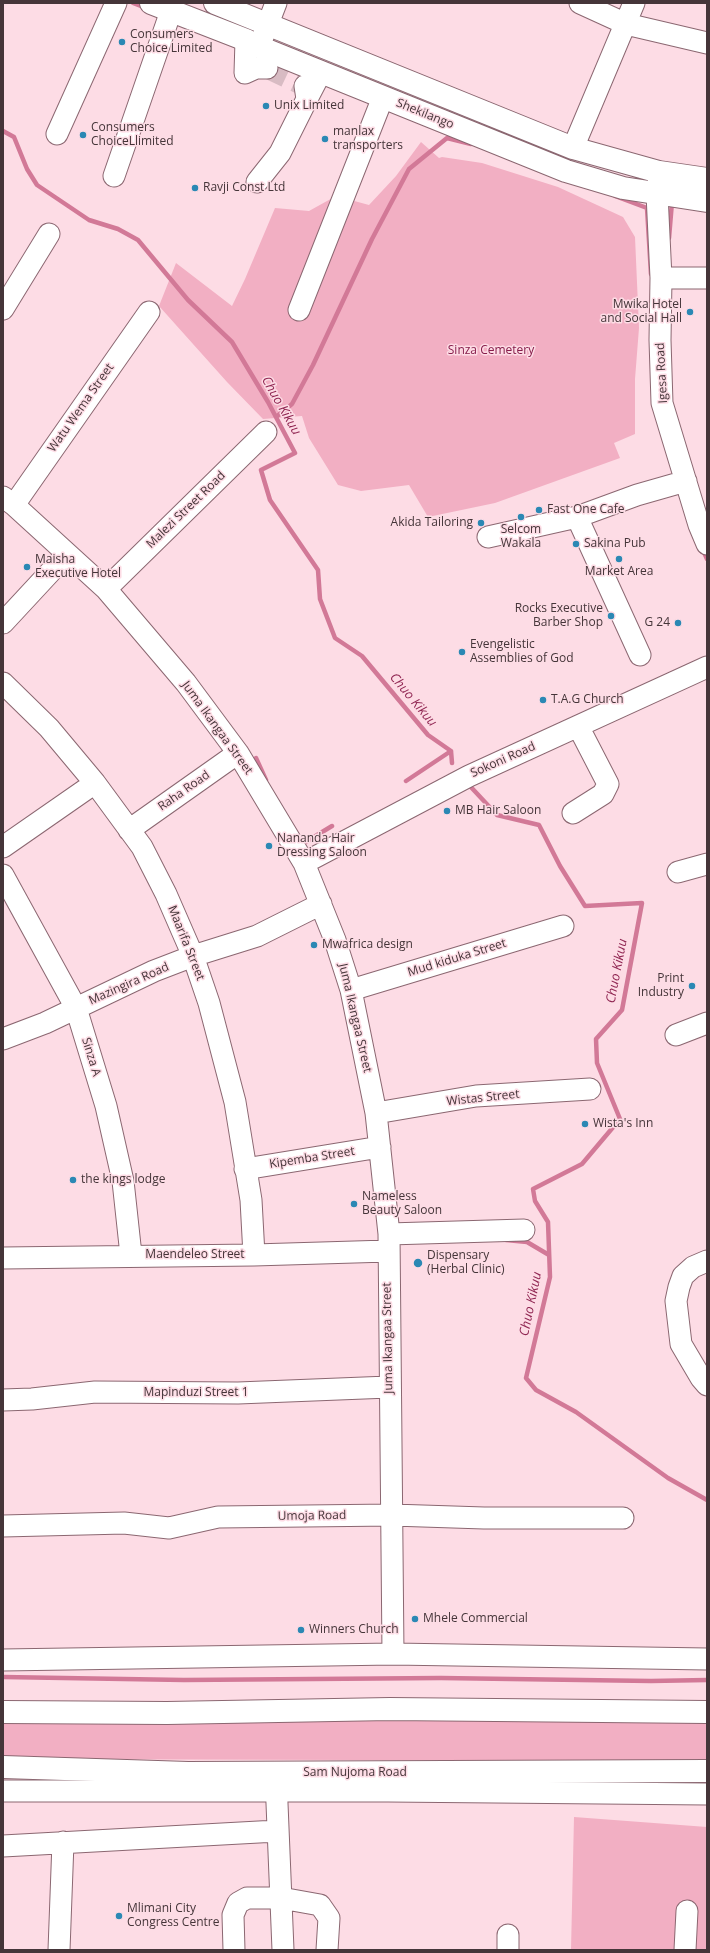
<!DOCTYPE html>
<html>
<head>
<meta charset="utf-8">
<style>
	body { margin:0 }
	#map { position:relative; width:710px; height:1953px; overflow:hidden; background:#fddce5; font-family:"Open Sans",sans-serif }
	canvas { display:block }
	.frame { position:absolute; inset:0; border:4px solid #453539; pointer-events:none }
</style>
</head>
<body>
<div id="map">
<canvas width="710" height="1953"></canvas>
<div class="frame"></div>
</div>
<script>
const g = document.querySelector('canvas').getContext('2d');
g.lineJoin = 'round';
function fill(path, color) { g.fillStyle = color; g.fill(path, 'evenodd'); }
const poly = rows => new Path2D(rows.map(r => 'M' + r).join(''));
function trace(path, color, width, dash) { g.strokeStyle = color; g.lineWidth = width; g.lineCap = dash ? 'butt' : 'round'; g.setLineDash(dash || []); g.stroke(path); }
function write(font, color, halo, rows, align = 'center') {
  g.font = font + ' "Open Sans",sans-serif'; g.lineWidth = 3; g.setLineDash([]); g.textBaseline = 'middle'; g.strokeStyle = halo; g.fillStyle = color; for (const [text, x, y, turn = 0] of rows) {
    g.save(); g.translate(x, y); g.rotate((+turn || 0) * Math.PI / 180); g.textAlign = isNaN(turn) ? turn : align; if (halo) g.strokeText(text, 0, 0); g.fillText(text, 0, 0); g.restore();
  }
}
const green = poly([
	[421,142,439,158,442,157,482,163,558,187,623,217,635,237,639,328,635,379,635,434,614,443,620,458,495,503,428,517,409,485,361,491,338,485,309,438,302,416,263,419,227,382,159,306,176,263,232,306,245,279,275,208,309,211,336,196,369,205,396,176],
	[3,1716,707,1723,707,1761,3,1759],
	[574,1817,707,1827,707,1950,571,1950]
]);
const stream = poly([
	[133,3,146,8],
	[3,131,14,137,27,169,37,185,89,220,118,229,138,240,188,300,232,342,268,402,295,453,261,470,270,500,318,570,320,599,335,638,362,656,428,735,451,751,452,763],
	[615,196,647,208,651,274],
	[669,238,672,202],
	[276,417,292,404,313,365,372,239,409,169,447,138,471,144],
	[703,550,707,559],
	[256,758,266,780],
	[406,781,451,751],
	[469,785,497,815,539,825,560,866,585,906,642,903,622,1010,596,1039,597,1063,620,1119,582,1164,533,1189,535,1201,548,1222,550,1277,526,1378,536,1390,576,1412,668,1478,707,1500],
	[299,846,332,826],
	[506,1240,527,1242,549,1255],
	[3,1677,184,1680,441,1678,651,1681,707,1680]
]);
const minorTunnel = poly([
	[267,68,305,86]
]);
const minor = poly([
	[580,3,626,24,707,43],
	[246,40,245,73,256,68,267,68],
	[259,47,276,3],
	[305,86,307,99,321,72],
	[57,134,116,3],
	[573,148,634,3],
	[114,176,171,11],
	[659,177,657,194,661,278,660,340,662,403,699,525,707,544],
	[257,182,280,153,307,99],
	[661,278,707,278],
	[3,309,49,234],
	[299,310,383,97],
	[3,497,14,505,106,589,186,683,238,753,304,863,335,940,351,990,376,1113,389,1234,393,1654],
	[14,505,149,312],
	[577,517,640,655],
	[488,537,577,517,637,495,686,481],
	[106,589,266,432],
	[3,623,67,554],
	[3,683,49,728,95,783,142,847,166,894,193,956,209,1003,235,1102,251,1200,254,1255],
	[573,813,603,794,608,784,578,726],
	[129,830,238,753],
	[3,847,95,783],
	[304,863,469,776,707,667],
	[678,872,707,864],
	[3,875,76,1008,106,1106,123,1181,131,1255],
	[351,990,563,926],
	[676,1035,707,1023],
	[3,1039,45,1023,154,971,193,956,257,936,321,904],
	[376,1113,476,1096,590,1089],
	[245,1169,380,1147],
	[389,1234,524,1230],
	[3,1258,254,1255,388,1251],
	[707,1261,693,1267,683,1276,679,1287,676,1301,681,1344,701,1378,707,1385],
	[3,1400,32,1399,95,1392,238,1393,389,1387],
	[3,1526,124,1523,169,1528,218,1517,392,1515,484,1518,623,1518],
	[3,1660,393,1654,707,1659],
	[276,1779,283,1950],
	[3,1791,388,1791,707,1794],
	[3,1846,277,1831],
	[59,1950,63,1842],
	[234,1950,233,1915,238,1903,247,1898,281,1898,320,1905,329,1918,327,1950],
	[508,1950,508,1935],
	[685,1950,687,1911]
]);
const major = poly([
	[151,3,246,40,259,47,566,171,623,188,707,201],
	[215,3,573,148,659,172,707,179],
	[3,1712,167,1713,390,1709,707,1712],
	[3,1767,188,1773,707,1771]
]);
const markers = [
	[122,42,4,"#2b88b4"],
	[266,106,4,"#2b88b4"],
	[83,135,4,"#2b88b4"],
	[325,139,4,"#2b88b4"],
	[195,188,4,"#2b88b4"],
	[690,312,4,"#2b88b4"],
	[539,510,4,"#2b88b4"],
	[521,517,4,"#2b88b4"],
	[481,523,4,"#2b88b4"],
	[576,544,4,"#2b88b4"],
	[619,559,4,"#2b88b4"],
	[27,567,4,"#2b88b4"],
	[611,616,4,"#2b88b4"],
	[678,623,4,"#2b88b4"],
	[462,652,4,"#2b88b4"],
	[543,700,4,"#2b88b4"],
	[447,811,4,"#2b88b4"],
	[269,846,4,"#2b88b4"],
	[314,945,4,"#2b88b4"],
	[692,986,4,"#2b88b4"],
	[585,1124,4,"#2b88b4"],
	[73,1180,4,"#2b88b4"],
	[354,1204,4,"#2b88b4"],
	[418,1263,5,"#2b88b4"],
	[415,1619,4,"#2b88b4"],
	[301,1630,4,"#2b88b4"],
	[119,1916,4,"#2b88b4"]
];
const poiNames = [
	["Consumers",130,35],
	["Choice Limited",130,49],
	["Unix Limited",274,106],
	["Consumers",91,128],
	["ChoiceLlimited",91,142],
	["manlax",333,132],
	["transporters",333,146],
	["Ravji Const Ltd",203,188],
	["Mwika Hotel",682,305,"right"],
	["and Social Hall",682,319,"right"],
	["Fast One Cafe",547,510],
	["Akida Tailoring",473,523,"right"],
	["Selcom",521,530,"center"],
	["Wakala",521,544,"center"],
	["Sakina Pub",584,544],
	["Maisha",35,560],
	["Executive Hotel",35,574],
	["Market Area",619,572,"center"],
	["Rocks Executive",603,609,"right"],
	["Barber Shop",603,623,"right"],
	["G 24",670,623,"right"],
	["Evengelistic",470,645],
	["Assemblies of God",470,659],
	["T.A.G Church",551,700],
	["MB Hair Saloon",455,811],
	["Nananda Hair",277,839],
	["Dressing Saloon",277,853],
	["Mwafrica design",322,945],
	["Print",684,979,"right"],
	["Industry",684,993,"right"],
	["Wista's Inn",593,1124],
	["the kings lodge",81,1180],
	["Nameless",362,1197],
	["Beauty Saloon",362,1211],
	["Dispensary",427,1256],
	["(Herbal Clinic)",427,1270],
	["Mhele Commercial",423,1619],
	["Winners Church",309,1630],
	["Mlimani City",127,1909],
	["Congress Centre",127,1923]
];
const streetNames = [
	["Shekilango",425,114,22],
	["Igesa Road",662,373,-93],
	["Watu Wema Street",81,408,-55],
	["Malezi Street Road",186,510,-44],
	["Juma Ikangaa Street",217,728,54],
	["Sokoni Road",503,760,-24],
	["Raha Road",184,791,-35],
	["Maarifa Street",186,943,68],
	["Mud kiduka Street",457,958,-17],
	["Mazingira Road",129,984,-24],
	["Juma Ikangaa Street",355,1018,77],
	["Sinza A",91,1057,73],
	["Wistas Street",483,1098,-6],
	["Kipemba Street",312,1158,-9],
	["Maendeleo Street",195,1255],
	["Juma Ikangaa Street",388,1338,-91],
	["Mapinduzi Street 1",196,1393],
	["Umoja Road",312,1516,-1],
	["Sam Nujoma Road",355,1773]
];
const parkNames = [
	["Sinza Cemetery",491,351]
];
const waterNames = [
	["Chuo Kikuu",281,406,60],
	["Chuo Kikuu",413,700,50],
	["Chuo Kikuu",617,971,-79],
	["Chuo Kikuu",531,1304,-78]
];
fill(green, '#f2afc3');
trace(stream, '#d27997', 4.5);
trace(minorTunnel, '#d8bbc3', 21, [21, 10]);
trace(minor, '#8b6771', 23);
trace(major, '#8b6771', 24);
trace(minor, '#fff', 21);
trace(major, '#fff', 22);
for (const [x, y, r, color] of markers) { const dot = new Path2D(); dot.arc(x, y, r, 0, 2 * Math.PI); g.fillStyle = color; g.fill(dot); trace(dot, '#fddce5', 1.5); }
write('12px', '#453539', '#fddce5', poiNames, 'left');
write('12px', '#453539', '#fddce5', streetNames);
write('12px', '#861c4a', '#fddce5', parkNames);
write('italic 13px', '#902652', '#fddce5', waterNames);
</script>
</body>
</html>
